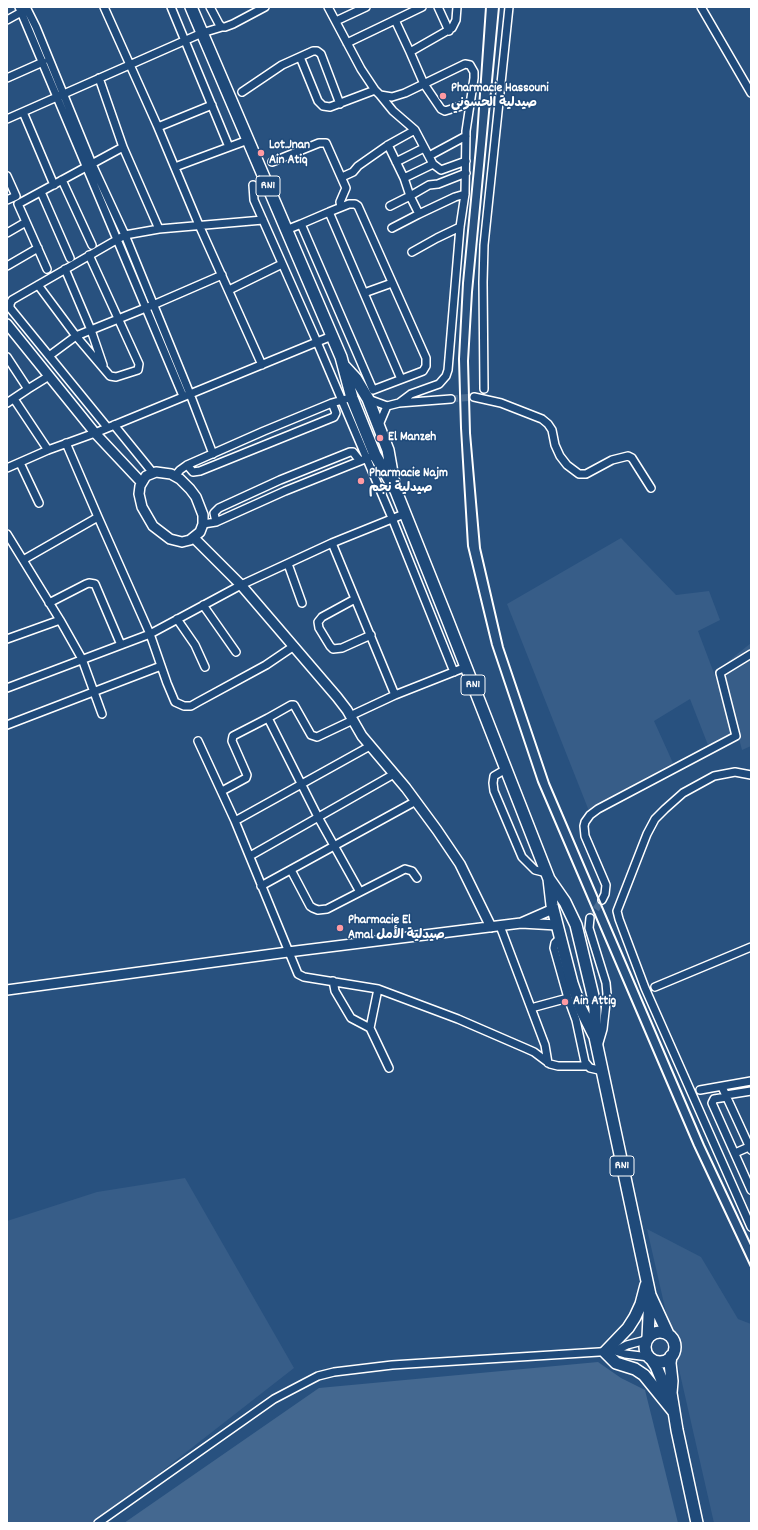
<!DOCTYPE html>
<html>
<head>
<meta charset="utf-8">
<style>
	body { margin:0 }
	#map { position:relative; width:758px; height:1530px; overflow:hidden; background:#28517f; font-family:Dekko,sans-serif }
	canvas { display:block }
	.frame { position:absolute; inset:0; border:8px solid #fff; pointer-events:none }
</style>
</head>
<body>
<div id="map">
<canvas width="758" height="1530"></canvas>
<div class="frame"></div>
</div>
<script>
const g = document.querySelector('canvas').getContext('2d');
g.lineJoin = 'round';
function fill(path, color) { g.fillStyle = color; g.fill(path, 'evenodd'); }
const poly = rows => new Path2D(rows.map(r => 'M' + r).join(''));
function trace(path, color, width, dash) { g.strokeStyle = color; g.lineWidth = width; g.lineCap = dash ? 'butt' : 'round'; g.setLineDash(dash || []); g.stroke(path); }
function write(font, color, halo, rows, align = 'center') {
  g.font = font + ' Dekko,"Playpen Sans Arabic",sans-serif'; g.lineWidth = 3; g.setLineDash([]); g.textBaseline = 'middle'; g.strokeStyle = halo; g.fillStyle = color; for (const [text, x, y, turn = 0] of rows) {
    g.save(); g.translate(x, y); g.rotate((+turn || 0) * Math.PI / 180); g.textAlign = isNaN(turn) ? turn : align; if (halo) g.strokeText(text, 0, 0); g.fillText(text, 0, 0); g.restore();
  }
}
const built = poly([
	[621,538,676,595,709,591,720,620,698,631,737,734,708,745,690,699,654,721,673,763,589,811,507,604],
	[751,643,751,746,742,750,720,668],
	[185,1178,294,1368,98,1521,94,1523,7,1523,7,1221,97,1192],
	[647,1229,701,1257,738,1319,751,1324,751,1523,714,1523]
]);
const green = poly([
	[598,1362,621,1378,645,1390,678,1523,124,1523,319,1388]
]);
const streetTunnel = poly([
	[451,399,474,397],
	[590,918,602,900]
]);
const street = poly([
	[19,7,183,396],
	[26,7,36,27,92,164,125,235,190,394,213,454],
	[104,7,157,125,199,225,262,365],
	[171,7,229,147],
	[210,7,219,24,222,27,225,27,233,24,265,7],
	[328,7,361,69,375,90,380,95,392,97,405,93,465,64,470,65,474,72,474,78,466,131,465,194,460,227,448,370,446,376,439,384,411,394,399,403],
	[438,7,449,31],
	[457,7,456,20,452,28,410,52,424,84,441,109,445,111,471,103],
	[701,7,751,93],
	[7,20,25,10],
	[395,20,410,52],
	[336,21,366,7],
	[347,43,422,7],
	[300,57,318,101,323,106,330,107,375,90],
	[7,78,43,62],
	[99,78,123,147],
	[242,92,282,65,313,51,317,51,321,54,340,104],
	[380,95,393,111,415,130,433,164,441,170,466,161],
	[23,112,54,185],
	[7,119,202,33,222,27],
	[158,127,212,105],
	[388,145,404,178],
	[429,156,466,136],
	[272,162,319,143,326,143,346,188,340,202,341,207],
	[396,162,424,148],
	[175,167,248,140],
	[7,176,16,196,7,200],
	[342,177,353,172,358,166,388,145,415,130],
	[62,180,92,245],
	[253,185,254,200,317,342,332,336],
	[41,192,70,258],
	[390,206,410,196,404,178,433,164],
	[329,212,401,379],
	[419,214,410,196,429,185,438,184,466,173],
	[392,228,419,214,455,197,465,194],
	[286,230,301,224,329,212,349,204,355,204,358,206,426,358,426,366,423,371,373,390,301,224],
	[7,233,26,222],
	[412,252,437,238,460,227],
	[7,266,38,248],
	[47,269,18,204,123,147,159,229],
	[65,269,91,330,103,365],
	[38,285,76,336,110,376,116,377,138,370,139,364,89,255],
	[229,290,282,264],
	[364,293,392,283],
	[49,356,76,336,153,305,222,275],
	[7,357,28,389,7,403],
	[28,389,49,376],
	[484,389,483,282,484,245,509,7],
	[474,397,501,403,542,419,548,424,552,430,555,445,560,456,567,465,579,474,586,474,612,460,628,456,632,458,651,488],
	[14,399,48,450],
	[368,399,387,406],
	[114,425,153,473],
	[379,425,387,406,399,403,451,399],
	[107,427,10,308,10,304,12,300,125,235,159,229,263,220],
	[20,463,39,503],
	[187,465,193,472,200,471,334,417,336,413,332,403],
	[7,468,48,450,95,433,317,342,392,518,454,672],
	[175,476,180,470,187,465,264,431,332,403,346,399],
	[98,517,150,634,167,683,175,702,184,706,191,706,198,702,266,665,294,646],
	[216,522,214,513,219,508,280,480,350,452,353,452,360,461],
	[203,524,216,522,285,491,370,457],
	[7,534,60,620,82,659,102,714],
	[332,543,395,695],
	[23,560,98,517,66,443],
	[288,564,302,603],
	[355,599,322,617,318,622,319,628,330,646,333,649,342,648,371,635],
	[49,603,86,584,89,583,95,584,121,645],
	[203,605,236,652],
	[177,619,195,645,205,667],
	[7,639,60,620],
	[7,688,150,634,241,585,332,543,404,514],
	[350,716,395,695,466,667],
	[353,720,317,737,311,735,294,705,291,705,268,718,318,817,360,892,405,869,412,871,417,878],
	[7,725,161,666],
	[198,741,235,821,298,974,304,977,378,989,458,1019,525,1048,534,1052,550,1064,558,1066,587,1066],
	[506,769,494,776,493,783,494,791,522,857,535,870,547,873],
	[751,775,735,772,714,776,683,793,665,809,655,819,647,834,617,911,619,919,645,988,751,1227],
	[222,791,246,778,247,775,232,741,233,736,268,718],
	[235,821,370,746],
	[250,856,394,774],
	[291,870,310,906,313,908,318,910,327,909,360,892],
	[261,886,416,801],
	[602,900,605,894,606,885,585,836,584,826,585,822,590,815,598,809,736,736,720,673,751,654],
	[590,918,589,928,606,983,607,994,603,1029,598,1046],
	[500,926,545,1045,548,1063],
	[560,938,555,943,554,948,568,998,576,1020,585,1062,590,1068,603,1071],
	[333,981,335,991,351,1018,370,1028],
	[655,987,751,947],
	[378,989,370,1028,389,1068],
	[531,1008,568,998],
	[722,1087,751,1150],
	[700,1090,751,1081],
	[726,1095,751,1091],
	[727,1097,714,1099,712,1103,751,1190],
	[735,1153,751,1146],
	[615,1351,625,1354,649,1357],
	[98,1523,274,1399,318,1376,334,1372,392,1365,615,1351,627,1345,646,1340]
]);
const secondary = poly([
	[7,324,95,433,141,482],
	[156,472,171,474,180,479,190,489,196,497,203,515,203,524,200,532,190,540,182,542,170,539,153,526,142,507,139,494,140,486,146,476,156,472],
	[194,538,241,585,337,697,347,710,362,736,406,788,437,830,460,864,491,927],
	[521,923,553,909],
	[7,990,288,952,521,923,557,925]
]);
const primary = poly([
	[191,7,341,357,352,398,375,455,396,491,446,616,549,879,565,902,576,925,593,996,595,1009,595,1037,650,1295,668,1334],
	[344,366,356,379,368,399,388,450,394,484],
	[549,879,552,905,572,983,581,1009,594,1035],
	[646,1285,641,1304,635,1317,628,1328,605,1352,616,1363,635,1369,644,1375,674,1412],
	'645 1347a15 15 0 1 1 30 0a15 15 0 1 1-30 0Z',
	[648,1337,650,1296],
	[671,1356,670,1363,672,1381,671,1393,677,1430,697,1523],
	[652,1360,656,1366,663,1383,671,1393]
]);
const rail = poly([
	[486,7,477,137,463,283,459,359,461,428,468,546,492,645,538,782,694,1146,751,1267],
	[499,7,472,292,468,361,470,433,480,548,503,647,549,783,704,1145,751,1245]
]);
const markers = [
	[443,96,4,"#ff9aa2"],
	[261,153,4,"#ff9aa2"],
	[380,438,4,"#ff9aa2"],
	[361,481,4,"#ff9aa2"],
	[340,928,4,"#ff9aa2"],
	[565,1002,4,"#ff9aa2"]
];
const shields = [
	[268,186,24],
	[473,685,24],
	[622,1166,24]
];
const shieldNames = [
	["RN1",268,186],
	["RN1",473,685],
	["RN1",622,1166]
];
const poiNames = [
	["Pharmacie Hassouni",451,89],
	["صيدلية الحسوني",451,104],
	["Lot.Jnan",269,146],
	["Ain Atiq",269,161],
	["El Manzeh",388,438],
	["Pharmacie Najm",369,474],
	["صيدلية نجم",369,489],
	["Pharmacie El",348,921],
	["Amal صيدلية الأمل",348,936],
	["Ain Attig",573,1002]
];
fill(built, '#375d88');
fill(green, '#446890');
trace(streetTunnel, '#486b92', 7, [7, 3.5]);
trace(street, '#fff', 10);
trace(secondary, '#fff', 12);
trace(primary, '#fff', 14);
trace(street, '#1f4a7a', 7);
trace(secondary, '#1f4a7a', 9);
trace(primary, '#1f4a7a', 11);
trace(rail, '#fff', 2);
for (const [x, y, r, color] of markers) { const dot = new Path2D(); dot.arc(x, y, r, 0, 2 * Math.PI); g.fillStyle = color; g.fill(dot); trace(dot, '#1f4a7a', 1.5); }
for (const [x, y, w] of shields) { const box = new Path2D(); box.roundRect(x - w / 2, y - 10, w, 20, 3); g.fillStyle = '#1f4a7a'; g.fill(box); trace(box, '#fff', 1); }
write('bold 12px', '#fff', null, shieldNames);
write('bold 13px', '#fff', '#1f4a7a', poiNames, 'left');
</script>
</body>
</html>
